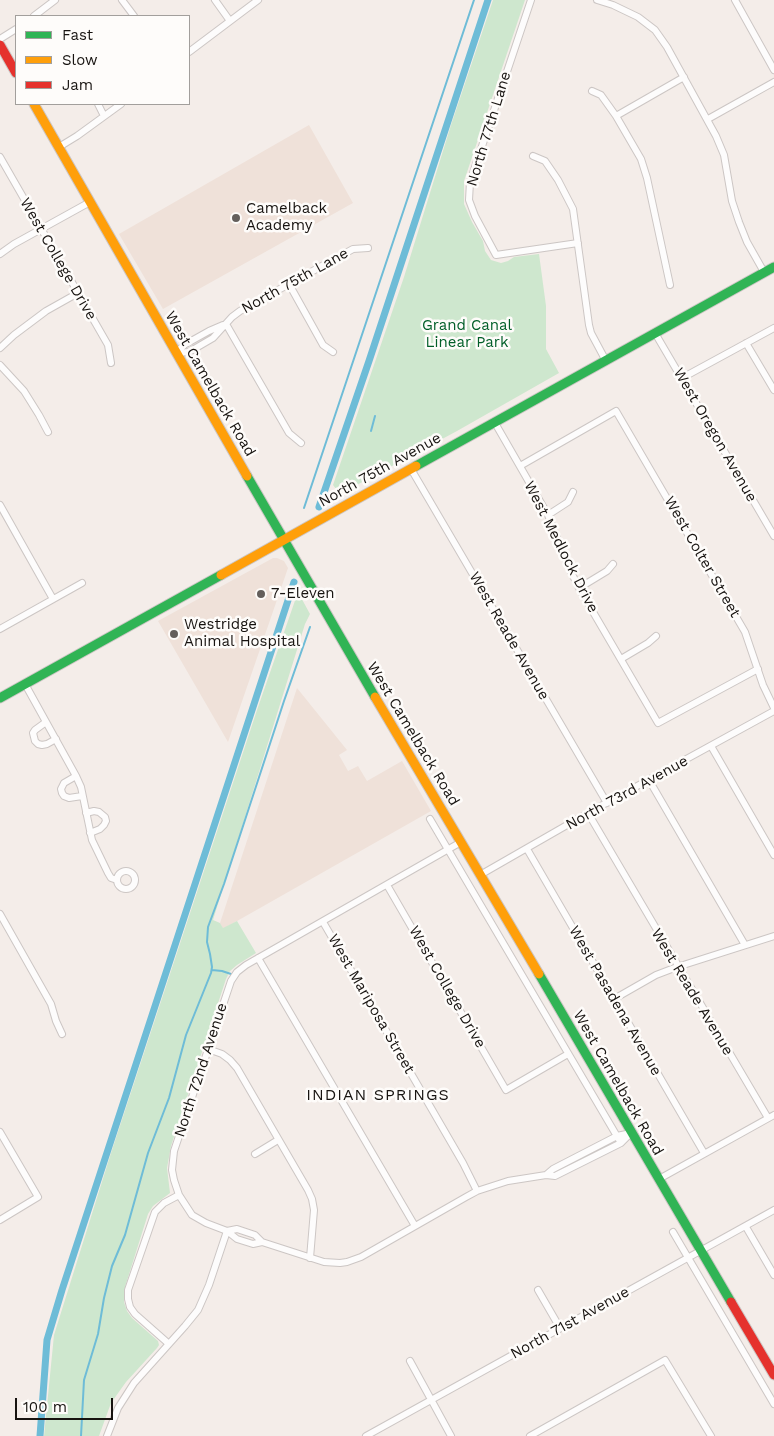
<!DOCTYPE html>
<html>
<head>
<meta charset="utf-8">
<style>
	body { margin:0 }
	#map { position:relative; width:774px; height:1436px; overflow:hidden; background:#f4ede9; font-family:"Work Sans",sans-serif }
	canvas { display:block }
	.legend { position:absolute; left:15px; top:15px; width:175px; height:90px; box-sizing:border-box; background:#fefcfa; border:1px solid #a29f9c; margin:0; padding:6px 9px; list-style:none; font-size:15px; color:#171310 }
	.legend li { display:flex; align-items:center; gap:10px; height:25px }
	.legend b { width:25px; border:1px solid #a29f9c }
	.scale { position:absolute; left:15px; top:1398px; width:98px; height:22px; box-sizing:border-box; border:2px solid #171310; border-top:0; padding-left:6px; font-size:15px; line-height:18px; white-space:nowrap; color:#171310; -webkit-text-stroke:4px #fefcfa; paint-order:stroke }
</style>
</head>
<body>
<div id="map">
<canvas width="774" height="1436"></canvas>
<ul class="legend">
<li><b style="height:6px;background:#30b455"></b>Fast</li>
<li><b style="height:6px;background:#ff9f0a"></b>Slow</li>
<li><b style="height:6px;background:#e5322d"></b>Jam</li>
</ul>
<div class="scale">100 m</div>
</div>
<script>
const g = document.querySelector('canvas').getContext('2d');
g.lineJoin = 'round';
function fill(path, color) { g.fillStyle = color; g.fill(path, 'evenodd'); }
const poly = rows => new Path2D(rows.map(r => 'M' + r).join(''));
function trace(path, color, width, dash) { g.strokeStyle = color; g.lineWidth = width; g.lineCap = dash ? 'butt' : 'round'; g.setLineDash(dash || []); g.stroke(path); }
function write(font, color, halo, rows, align = 'center') {
  g.font = font + ' "Work Sans",sans-serif'; g.lineWidth = 5; g.setLineDash([]); g.textBaseline = 'middle'; g.strokeStyle = halo; g.fillStyle = color; for (const [text, x, y, turn = 0] of rows) {
    g.save(); g.translate(x, y); g.rotate((+turn || 0) * Math.PI / 180); g.textAlign = isNaN(turn) ? turn : align; if (halo) g.strokeText(text, 0, 0); g.fillText(text, 0, 0); g.restore();
  }
}
const built = poly([
	[309,125,353,203,163,309,119,234],
	[273,558,277,558,284,561,288,568,228,742,158,621],
	[297,688,347,750,339,755,348,771,358,766,367,781,402,761,431,811,223,929,220,923]
]);
const green = poly([
	[493,0,525,0,464,181,464,204,472,222,483,241,485,251,491,260,501,263,508,261,514,257,539,254,546,306,546,349,559,373,457,431,340,494,333,485,404,277,451,125],
	[298,592,310,614,305,624,213,920,220,923,223,928,237,921,256,953,237,965,230,971,226,979,171,1146,167,1168,170,1193,153,1206,148,1214,125,1287,124,1302,127,1311,132,1318,158,1341,159,1345,157,1348,126,1382,111,1403,99,1436,44,1436,54,1335,111,1153,257,710]
]);
const stream = poly([
	[371,431,375,416],
	[304,508,474,0],
	[212,970,222,971,234,975],
	[81,1436,84,1380,98,1334,104,1298,112,1266,125,1235,148,1153,169,1098,186,1035,211,973,212,967,210,954,207,942,208,927,224,884,284,701,310,627]
]);
const canal = poly([
	[319,507,369,361,488,0],
	[40,1436,47,1340,62,1290,294,582]
]);
const street = poly([
	[122,0,134,16],
	[215,0,230,21],
	[531,0,470,182,469,200,475,216,496,255,578,243],
	[597,0,613,5,638,17,655,30,667,47,716,136,724,155,732,201,739,222,747,242,764,272],
	[735,0,774,70],
	[34,16,55,0],
	[0,39,16,29],
	[189,52,258,0],
	[592,91,601,95,616,116,641,159,647,178,670,285],
	[98,104,104,116],
	[616,116,684,77],
	[708,119,774,82],
	[59,147,77,136,121,104],
	[533,156,545,161,558,180,573,209,589,325,591,333,606,361],
	[0,157,108,345,111,363],
	[0,254,14,244,90,202],
	[289,284,323,345,333,352],
	[226,324,289,433,301,443],
	[655,333,774,536],
	[746,343,774,390],
	[0,348,14,335,46,311,78,293],
	[176,353,189,352,213,338,232,317,240,311,289,284,353,249,368,248],
	[176,353,184,345,209,331,223,325],
	[0,365,24,391,39,415,48,432],
	[682,378,774,328],
	[495,423,548,515,569,568,579,588,658,723,758,669],
	[520,466,616,411,745,632,763,685,774,708],
	[411,469,607,803],
	[0,505,53,599],
	[548,515,568,502,573,492],
	[579,588,607,571,613,564],
	[0,629,82,583],
	[621,659,648,643,656,636],
	[25,684,76,776,81,787,92,840,108,873,111,878,117,880],
	[46,722,35,730,33,733,35,741,38,744,42,745,47,744,56,739],
	[711,746,774,855],
	[76,776,64,783,61,789,62,793,64,796,69,798,82,796],
	[649,780,745,945],
	[86,813,94,811,99,812,105,817,106,821,104,825,100,829,90,833],
	[588,813,768,1118],
	[430,819,621,1143],
	[527,849,704,1153],
	'117 880a9 9 0 1 1 18 0a9 9 0 1 1-18 0Z',
	[480,875,588,813,774,711],
	[387,885,506,1090,568,1054],
	[0,914,51,1004,56,1021,62,1034],
	[323,922,463,1163,477,1191],
	[258,958,415,1226],
	[614,999,656,975,677,967,774,936],
	[208,1049,222,1054,230,1060,237,1068,308,1190,312,1199,314,1210,310,1258],
	[0,1132,38,1197,0,1220],
	[255,1154,278,1140],
	[546,1175,553,1169,617,1136,631,1133],
	[659,1179,774,1115],
	[746,1227,774,1275],
	[227,1231,237,1229,255,1235,262,1242,324,1262,340,1263,347,1262,361,1257,466,1197,477,1191,508,1181,546,1175,555,1176,621,1143,632,1132],
	[673,1232,774,1404],
	[262,1242,253,1244,237,1239,227,1231,206,1223,192,1215,179,1195,174,1180,172,1170,174,1151,231,981,237,972,246,965,461,842],
	[538,1290,560,1328],
	[169,1344,135,1314,130,1307,128,1299,128,1290,155,1212,164,1203,179,1195],
	[410,1361,451,1436],
	[107,1436,118,1408,134,1383,185,1326,198,1310,209,1285,227,1231],
	[366,1436,774,1210],
	[530,1436,665,1360,711,1436]
]);
const fast = poly([
	[416,466,774,267],
	[247,476,375,697],
	[0,698,221,575],
	[539,974,731,1302]
]);
const slow = poly([
	[34,104,247,476],
	[221,575,416,466],
	[375,697,539,974]
]);
const jam = poly([
	[0,45,16,73],
	[731,1302,774,1375]
]);
const markers = [
	[236,218,5,"#645f5c"],
	[261,594,5,"#645f5c"],
	[174,634,5,"#645f5c"]
];
const streetNames = [
	["North 77th Lane",489,129,-73],
	["West College Drive",58,259,60],
	["North 75th Lane",295,281,-29],
	["West Camelback Road",210,384,60],
	["West Oregon Avenue",715,435,60],
	["North 75th Avenue",380,470,-29],
	["West Medlock Drive",561,547,63],
	["West Colter Street",702,557,60],
	["West Reade Avenue",509,636,60],
	["West Camelback Road",413,734,59],
	["North 73rd Avenue",627,793,-29],
	["West College Drive",447,987,60],
	["West Reade Avenue",692,992,59],
	["West Pasadena Avenue",615,1001,60],
	["West Mariposa Street",371,1004,60],
	["North 72nd Avenue",201,1070,-72],
	["West Camelback Road",618,1083,60],
	["North 71st Avenue",570,1323,-29]
];
const poiNames = [
	["Camelback",246,209],
	["Academy",246,226],
	["7-Eleven",271,594],
	["Westridge",184,625],
	["Animal Hospital",184,642]
];
const parkNames = [
	["Grand Canal",467,326],
	["Linear Park",467,343]
];
const neighbourhoodNames = [
	["INDIAN SPRINGS",378,1095]
];
fill(built, '#efe1d9');
fill(green, '#cee7ce');
trace(stream, '#6ebcd7', 2);
trace(canal, '#6ebcd7', 7);
trace(street, '#ccc6c4', 8);
trace(fast, '#ccc6c4', 11);
trace(slow, '#ccc6c4', 11);
trace(jam, '#ccc6c4', 11);
trace(street, '#fdfcfc', 6);
trace(fast, '#30b455', 9);
trace(slow, '#ff9f0a', 9);
trace(jam, '#e5322d', 9);
for (const [x, y, r, color] of markers) { const dot = new Path2D(); dot.arc(x, y, r, 0, 2 * Math.PI); g.fillStyle = color; g.fill(dot); trace(dot, '#fefcfa', 2); }
write('15px', '#171310', '#fefcfa', streetNames);
write('15px', '#171310', '#fefcfa', poiNames, 'left');
write('15px', '#015e28', '#fefcfa', parkNames);
g.letterSpacing = '1px';
write('16px', '#171310', '#fefcfa', neighbourhoodNames);
g.letterSpacing = '0px';
</script>
</body>
</html>
